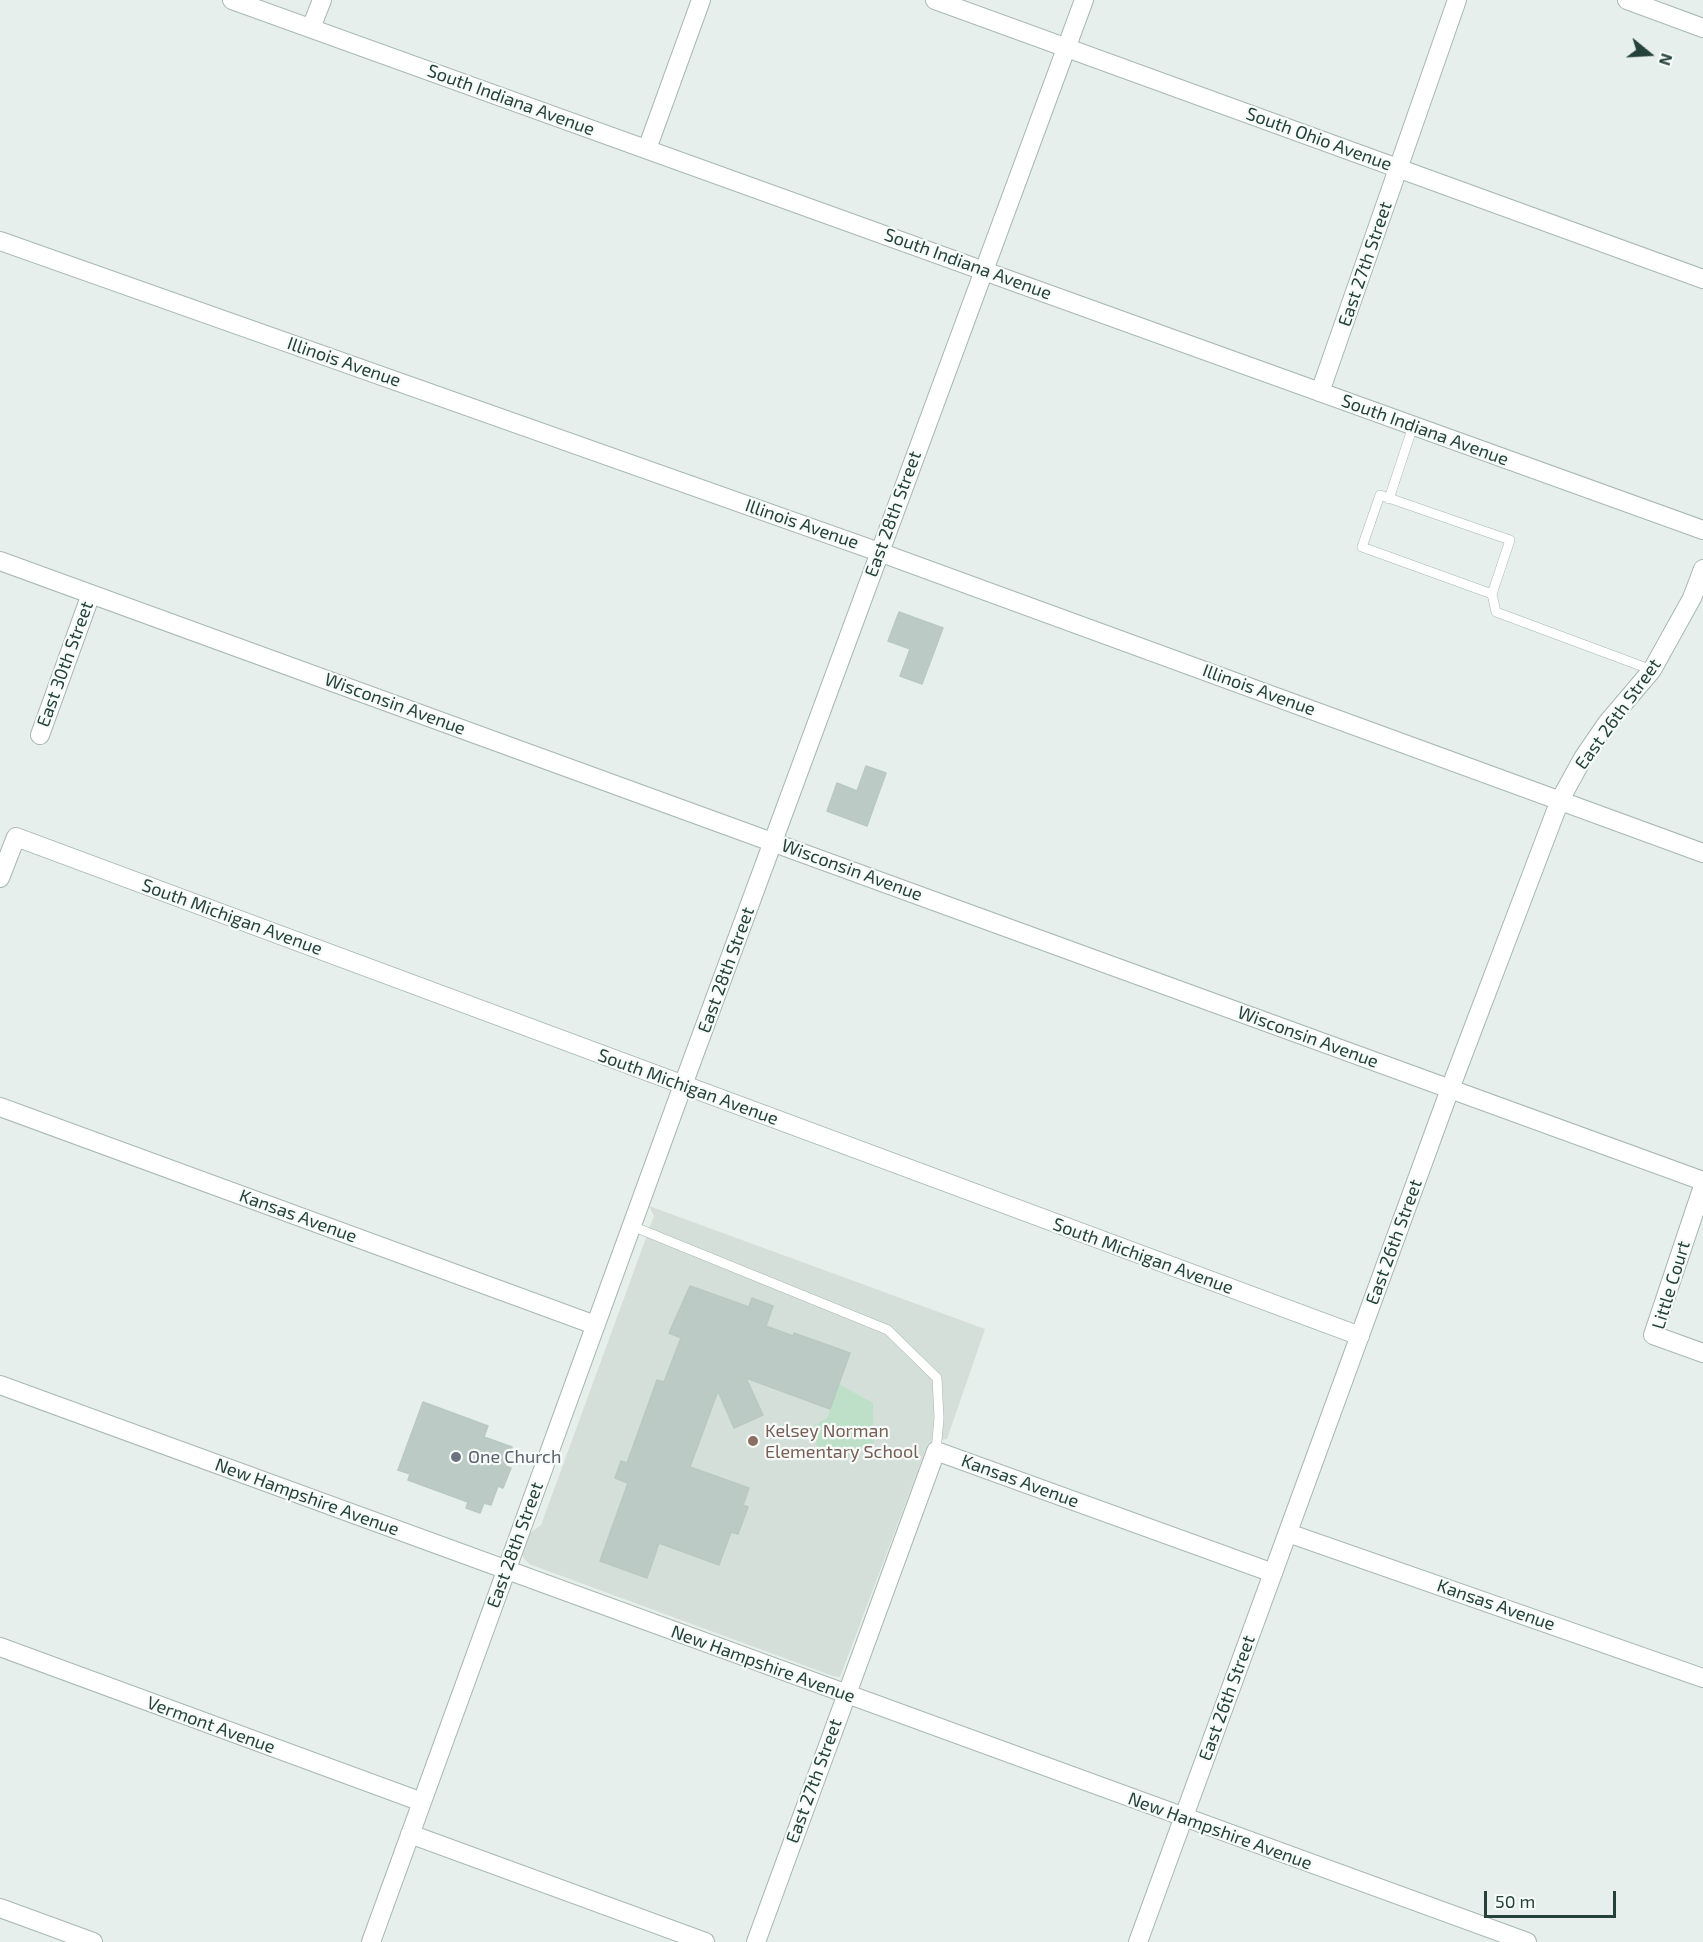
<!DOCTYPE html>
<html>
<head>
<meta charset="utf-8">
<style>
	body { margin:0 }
	#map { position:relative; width:1703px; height:1942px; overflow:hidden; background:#e6efeb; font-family:"Exo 2",sans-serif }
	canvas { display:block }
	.north { position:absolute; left:1619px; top:24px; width:60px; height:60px; -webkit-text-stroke:4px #f7fbf9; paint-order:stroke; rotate:108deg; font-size:16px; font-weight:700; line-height:24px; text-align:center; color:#24423a }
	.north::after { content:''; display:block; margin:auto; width:21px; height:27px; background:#24423a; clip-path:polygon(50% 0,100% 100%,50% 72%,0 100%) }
	.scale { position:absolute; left:1484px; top:1891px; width:132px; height:27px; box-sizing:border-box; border:3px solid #24423a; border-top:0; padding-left:8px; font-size:18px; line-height:21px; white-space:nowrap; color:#24423a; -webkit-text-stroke:4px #f7fbf9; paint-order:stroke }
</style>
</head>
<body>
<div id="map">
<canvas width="1703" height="1942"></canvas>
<div class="north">N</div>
<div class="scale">50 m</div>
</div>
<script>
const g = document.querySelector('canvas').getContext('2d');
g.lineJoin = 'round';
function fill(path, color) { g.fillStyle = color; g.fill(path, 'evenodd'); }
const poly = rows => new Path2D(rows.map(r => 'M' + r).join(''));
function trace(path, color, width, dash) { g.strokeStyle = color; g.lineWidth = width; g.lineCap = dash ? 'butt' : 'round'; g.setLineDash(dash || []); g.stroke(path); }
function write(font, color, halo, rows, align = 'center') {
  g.font = font + ' "Exo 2",sans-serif'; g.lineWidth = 4.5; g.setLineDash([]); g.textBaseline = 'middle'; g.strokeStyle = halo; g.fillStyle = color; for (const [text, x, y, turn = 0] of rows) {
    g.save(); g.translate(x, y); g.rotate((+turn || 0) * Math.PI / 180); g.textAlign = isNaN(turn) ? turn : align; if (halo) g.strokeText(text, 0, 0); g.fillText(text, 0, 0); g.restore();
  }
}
const built = poly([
	[649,1206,985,1329,947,1439,933,1442,926,1449,840,1677,833,1676,529,1564,523,1557,522,1553,530,1533,541,1525,654,1216]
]);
const green = poly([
	[839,1384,873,1403,874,1443,842,1460,817,1447,813,1426,827,1418]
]);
const building = poly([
	[899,612,943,628,922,684,900,676,910,649,888,641,899,612],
	[866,766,886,773,867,826,827,811,837,783,857,791,866,766],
	[690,1286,749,1307,752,1298,773,1306,766,1326,793,1336,794,1333,850,1353,830,1409,746,1378,763,1415,734,1428,718,1391,690,1467,749,1488,743,1505,748,1507,738,1534,731,1532,719,1565,659,1543,647,1578,600,1561,628,1483,615,1478,621,1461,627,1463,657,1380,664,1382,681,1338,669,1333,690,1286],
	[423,1402,488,1426,484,1437,512,1447,505,1466,511,1468,503,1488,498,1486,491,1505,484,1503,480,1513,466,1508,468,1502,408,1480,410,1474,398,1470,423,1402]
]);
const service = poly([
	[1389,499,1413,426],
	[1492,594,1362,547,1380,495,1510,540,1492,594,1496,612,1652,670],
	[632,1226,888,1330,937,1378,939,1418,936,1451]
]);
const minor = poly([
	[935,0,1703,279],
	[1627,0,1703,28],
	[311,28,322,0],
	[647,149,701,0],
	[0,241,879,552,1703,853],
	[1320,392,1457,0],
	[0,561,1703,1181],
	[40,735,91,594],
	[0,878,16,837,1360,1336],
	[0,1107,595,1325],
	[1703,1186,1653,1335,1703,1353],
	[0,1385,1527,1942],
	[1288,1533,1703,1678],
	[0,1647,422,1802],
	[410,1834,705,1942],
	[0,1908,93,1942],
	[371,1942,683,1085,1084,0],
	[756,1942,936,1451,1273,1573]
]);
const tertiary = poly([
	[232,0,1703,530],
	[1138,1942,1450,1089,1560,800,1583,758,1607,723,1652,670,1692,598,1703,569]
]);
const markers = [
	[753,1441,6,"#8d6e63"],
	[456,1457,6,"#6b7280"]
];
const streetNames = [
	["South Indiana Avenue",511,100,20],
	["South Ohio Avenue",1319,139,20],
	["South Indiana Avenue",968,264,20],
	["East 27th Street",1365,264,-71],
	["Illinois Avenue",344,362,19],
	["South Indiana Avenue",1425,430,20],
	["East 28th Street",893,514,-70],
	["Illinois Avenue",802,524,19],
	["East 30th Street",65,664,-70],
	["Illinois Avenue",1259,690,20],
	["Wisconsin Avenue",395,704,20],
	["East 26th Street",1618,714,-54],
	["Wisconsin Avenue",852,870,20],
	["South Michigan Avenue",232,917,20],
	["East 28th Street",726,970,-70],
	["Wisconsin Avenue",1308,1037,20],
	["South Michigan Avenue",688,1087,20],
	["Kansas Avenue",298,1216,20],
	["East 26th Street",1394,1242,-70],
	["South Michigan Avenue",1143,1256,20],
	["Little Court",1671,1285,-73],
	["Kansas Avenue",1020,1481,20],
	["New Hampshire Avenue",307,1497,20],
	["East 28th Street",515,1545,-70],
	["Kansas Avenue",1496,1605,19],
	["New Hampshire Avenue",763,1664,20],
	["East 26th Street",1227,1698,-70],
	["Vermont Avenue",211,1725,20],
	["East 27th Street",814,1781,-70],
	["New Hampshire Avenue",1220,1831,20]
];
const educationNames = [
	["Kelsey Norman",765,1431],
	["Elementary School",765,1452]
];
const worshipNames = [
	["One Church",468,1457]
];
fill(built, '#d4dfda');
fill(green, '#bfe0c8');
fill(building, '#bbcac4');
trace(building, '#b8c9c2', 1.5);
trace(service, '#a8b8b2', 10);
trace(minor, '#a8b8b2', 20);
trace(tertiary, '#a8b8b2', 20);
trace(service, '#fff', 9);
trace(minor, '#fff', 18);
trace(tertiary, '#fff', 18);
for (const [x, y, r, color] of markers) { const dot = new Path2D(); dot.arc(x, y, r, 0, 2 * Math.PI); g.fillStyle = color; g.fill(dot); trace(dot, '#f7fbf9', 2); }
write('18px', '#24423a', '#f7fbf9', streetNames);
write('18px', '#785e54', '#f7fbf9', educationNames, 'left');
write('18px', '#5b616d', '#f7fbf9', worshipNames, 'left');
</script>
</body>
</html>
